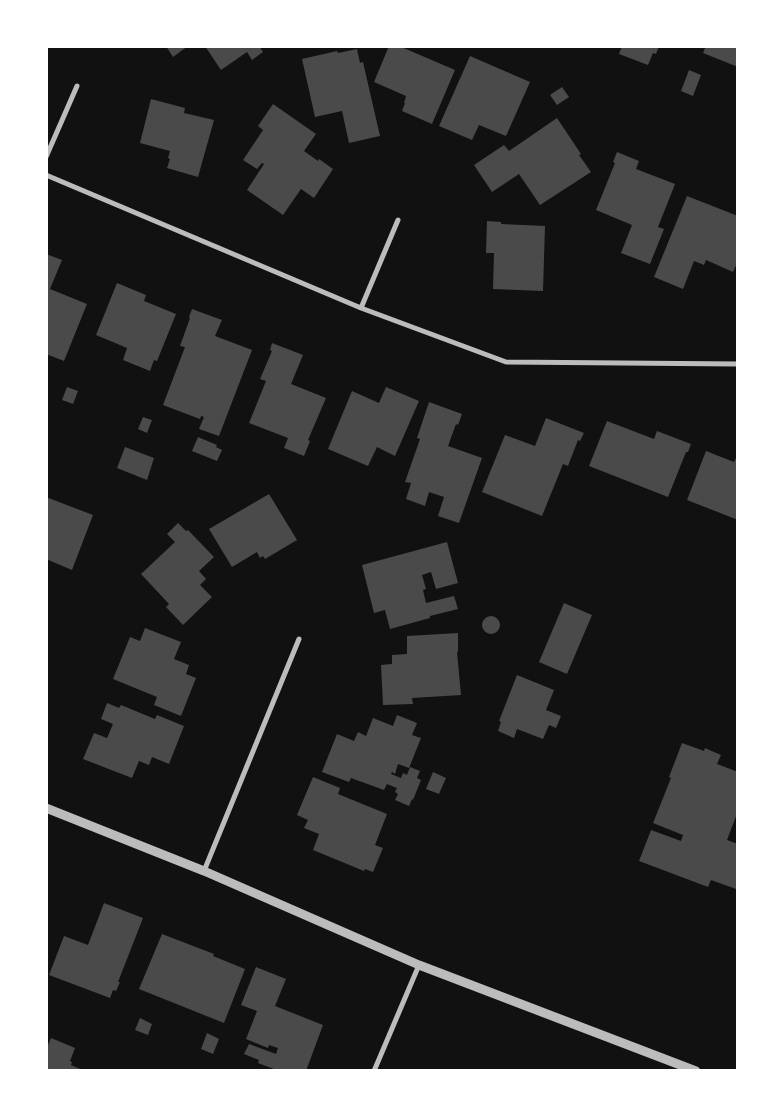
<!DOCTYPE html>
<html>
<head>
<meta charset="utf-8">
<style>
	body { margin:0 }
	#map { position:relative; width:784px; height:1117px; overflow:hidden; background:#111; font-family:"Crimson Pro",serif }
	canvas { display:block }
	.frame { position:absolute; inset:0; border:48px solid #fff; pointer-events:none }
</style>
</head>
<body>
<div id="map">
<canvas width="784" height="1117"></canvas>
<div class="frame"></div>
</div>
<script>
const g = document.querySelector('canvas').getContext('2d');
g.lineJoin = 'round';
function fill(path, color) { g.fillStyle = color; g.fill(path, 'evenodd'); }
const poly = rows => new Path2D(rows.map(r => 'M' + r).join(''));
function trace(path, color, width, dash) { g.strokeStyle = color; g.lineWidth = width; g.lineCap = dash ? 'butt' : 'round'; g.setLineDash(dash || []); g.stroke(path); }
const building = poly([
	[166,46,188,46,173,57],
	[205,46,259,46,263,52,252,60,247,52,221,70],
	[389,46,399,46,455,70,432,124,402,111,405,103,404,103,406,96,374,82],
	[622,46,659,46,656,54,653,53,648,65,619,54],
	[706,46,738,46,738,67,703,53],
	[357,49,360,63,363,62,380,136,349,143,342,111,315,117,302,59,337,51,338,53],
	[470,56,530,82,506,136,479,125,472,140,439,126],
	[689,70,701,75,693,96,681,91],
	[562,87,569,97,557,105,550,95],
	[151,99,185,108,184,113,214,120,198,177,167,168,170,159,168,158,170,151,140,143],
	[273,104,316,134,304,151,318,161,319,159,333,169,314,198,301,189,283,215,247,190,264,164,262,163,257,169,243,160,263,130,258,126],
	[557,118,581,154,579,155,591,172,540,205,519,174,492,192,474,165,504,145,509,151],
	[617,152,639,161,636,169,675,184,658,227,664,229,650,264,621,253,632,225,596,210,615,163,613,162],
	[687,196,738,216,738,261,733,272,706,260,704,265,694,261,683,289,654,277],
	[487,221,501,222,501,224,545,226,543,291,493,289,494,253,486,253],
	[46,254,62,260,50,289,87,304,64,361,46,354],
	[117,283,146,295,144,301,176,314,157,361,154,360,150,371,123,360,127,348,96,335],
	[192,309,222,320,215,336,252,350,219,436,199,429,204,417,201,416,200,419,163,405,185,347,180,346,190,318,189,317],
	[272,343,303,355,291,384,326,398,308,440,310,441,304,456,284,448,288,438,249,423,266,381,260,379,272,351,270,350],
	[67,387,78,391,73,404,62,400],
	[386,387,419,401,395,456,377,447,368,466,328,449,352,391,379,403],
	[429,402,462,414,458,425,456,424,448,446,482,458,459,523,438,516,444,497,429,492,425,506,406,499,411,483,405,482,420,439,417,438],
	[143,417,152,420,147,433,138,429],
	[546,418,584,433,580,441,578,440,568,466,563,464,542,516,482,492,505,435,535,446],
	[607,421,654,439,657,431,691,444,688,452,686,452,668,497,589,466],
	[198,437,217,445,216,447,222,450,217,461,192,451],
	[125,447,154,458,147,480,117,468],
	[706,451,734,462,736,458,738,459,738,520,687,500],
	[269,494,297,540,265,559,263,556,260,558,257,552,232,567,209,529],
	[46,497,93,515,72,570,46,559],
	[178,523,186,531,188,530,214,557,199,571,206,579,200,585,212,597,183,625,166,607,169,604,141,574,175,542,167,534],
	[447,542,458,583,436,589,431,572,422,575,426,589,423,590,426,603,454,596,458,609,430,616,430,618,390,629,385,610,374,613,362,565],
	[564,603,592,615,567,674,539,662],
	'482 625a9 9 0 1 1 18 0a9 9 0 1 1-18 0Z',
	[145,628,181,642,174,659,189,665,186,674,196,678,181,716,154,705,157,697,113,679,130,637,140,641],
	[458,633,458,652,457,652,461,695,412,698,413,704,383,705,381,665,392,664,392,655,407,654,407,636],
	[517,675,554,690,546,710,561,716,556,728,549,725,543,739,517,729,514,738,498,731,501,722,499,721],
	[107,703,119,708,121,705,155,719,157,715,184,726,169,764,152,757,149,765,139,761,132,778,83,759,94,733,107,738,113,724,101,719],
	[397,715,417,723,412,735,421,738,409,768,398,764,395,774,392,772,391,774,401,778,403,773,407,775,410,767,420,771,417,778,421,780,413,800,412,799,409,806,395,800,398,794,395,792,397,788,387,784,384,790,351,778,349,782,322,772,337,734,354,741,358,732,366,736,373,718,393,726],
	[682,743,704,751,705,748,721,755,717,764,738,772,738,811,727,840,738,844,738,885,736,889,711,880,708,887,639,861,651,830,681,841,683,835,653,823,671,778,669,777],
	[433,772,446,778,439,794,426,789],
	[313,777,340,788,338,794,387,814,375,845,383,848,373,872,365,869,364,871,313,850,319,834,304,828,308,820,297,815],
	[104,903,143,918,118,982,120,982,116,991,113,990,110,998,49,975,64,936,88,945],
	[162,934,214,954,213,956,245,969,224,1023,139,989],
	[256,967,286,979,275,1006,323,1025,306,1071,279,1071,258,1063,259,1060,244,1054,249,1044,276,1054,278,1048,269,1045,268,1048,246,1039,257,1011,241,1005],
	[140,1018,152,1024,148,1035,135,1030],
	[207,1033,219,1039,213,1054,201,1049],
	[51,1038,75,1048,70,1061,72,1062,71,1065,85,1071,46,1071,46,1050]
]);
const minor = poly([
	[46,157,77,86],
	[46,175,361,308,506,362,738,364],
	[361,308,398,220],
	[204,871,299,639],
	[374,1071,419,965]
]);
const tertiary = poly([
	[46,808,204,871,419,965,696,1071]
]);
fill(building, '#4a4a4a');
trace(minor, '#bcbcbc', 5);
trace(tertiary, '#bcbcbc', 9);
</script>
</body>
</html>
